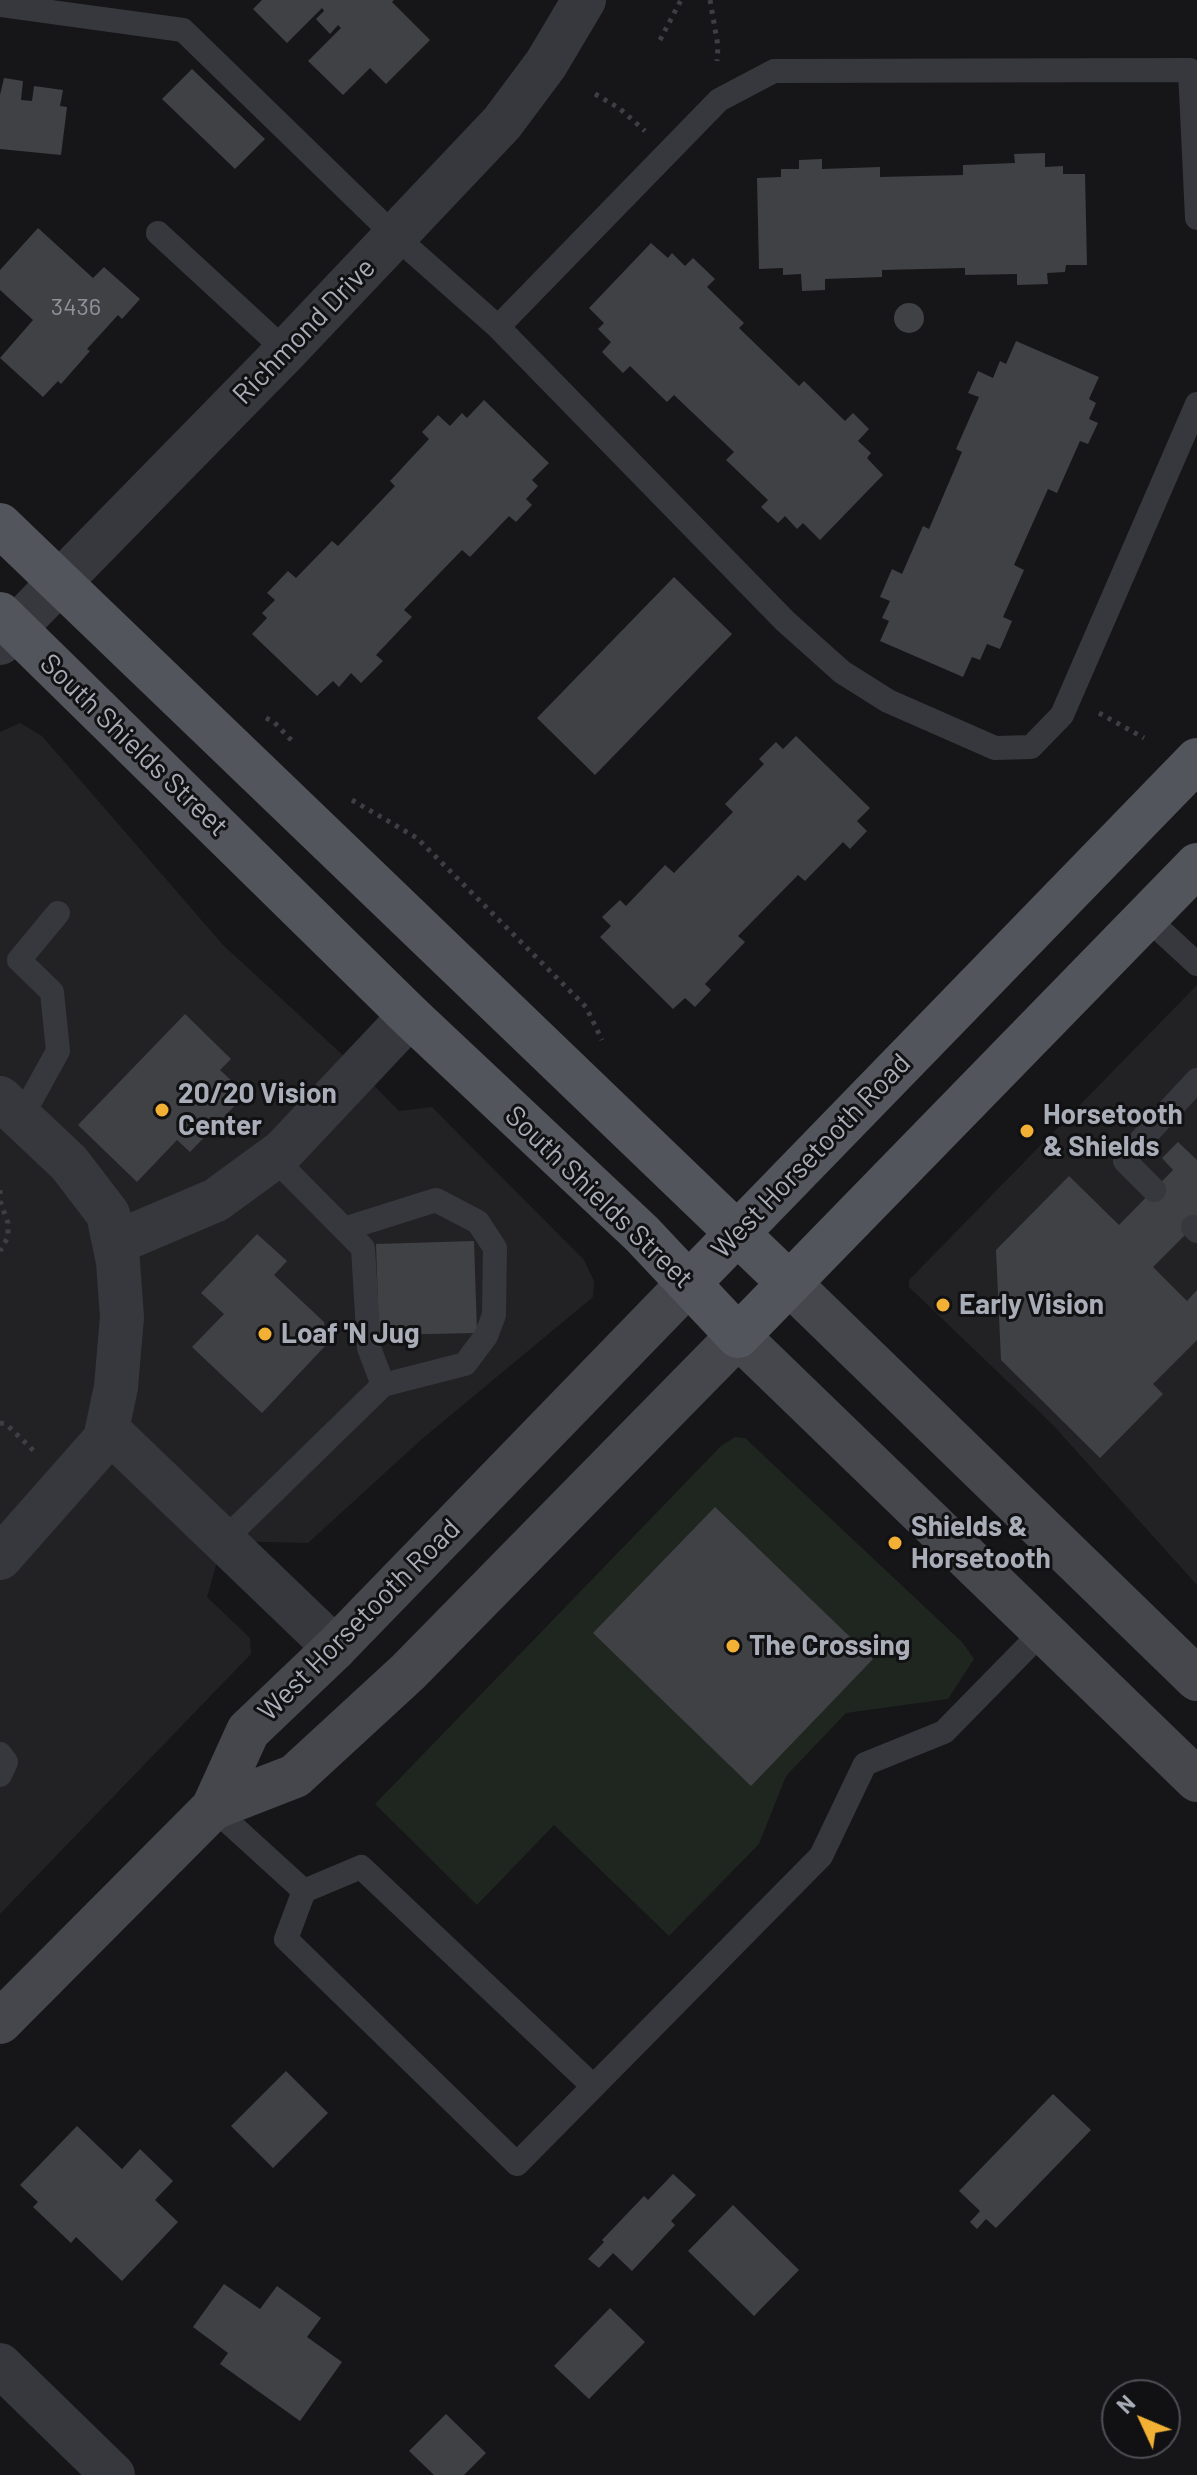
<!DOCTYPE html>
<html>
<head>
<meta charset="utf-8">
<style>
	body { margin:0 }
	#map { position:relative; width:1197px; height:2475px; overflow:hidden; background:#161618; font-family:Barlow,sans-serif }
	canvas { display:block }
	.north { position:absolute; left:1101px; top:2379px; width:80px; height:80px; box-sizing:border-box; background:#111113; border:2px solid #4d4f55; border-radius:50%; rotate:314deg; font-size:22px; font-weight:700; line-height:32px; text-align:center; color:#a8adb8 }
	.north::after { content:''; display:block; margin:auto; width:28px; height:36px; background:#f2b134; clip-path:polygon(50% 0,100% 100%,50% 72%,0 100%) }
</style>
</head>
<body>
<div id="map">
<canvas width="1197" height="2475"></canvas>
<div class="north">N</div>
</div>
<script>
const g = document.querySelector('canvas').getContext('2d');
g.lineJoin = 'round';
function fill(path, color) { g.fillStyle = color; g.fill(path, 'evenodd'); }
const poly = rows => new Path2D(rows.map(r => 'M' + r).join(''));
function trace(path, color, width, dash) { g.strokeStyle = color; g.lineWidth = width; g.lineCap = dash ? 'butt' : 'round'; g.setLineDash(dash || []); g.stroke(path); }
function write(font, color, halo, rows, align = 'center') {
  g.font = font + ' Barlow,sans-serif'; g.lineWidth = 6; g.setLineDash([]); g.textBaseline = 'middle'; g.strokeStyle = halo; g.fillStyle = color; for (const [text, x, y, turn = 0] of rows) {
    g.save(); g.translate(x, y); g.rotate((+turn || 0) * Math.PI / 180); g.textAlign = isNaN(turn) ? turn : align; if (halo) g.strokeText(text, 0, 0); g.fillText(text, 0, 0); g.restore();
  }
}
const built = poly([
	[20,723,42,736,223,945,359,1070,399,1111,432,1107,584,1260,594,1281,593,1297,422,1439,308,1543,223,1541,207,1597,250,1638,251,1654,0,1914,0,732],
	[1197,985,1197,1585,1053,1425,909,1287,909,1280]
]);
const green = poly([
	[735,1437,745,1438,962,1642,974,1659,948,1699,846,1713,786,1776,759,1844,669,1936,554,1825,477,1905,375,1804,721,1446]
]);
const building = poly([
	[262,0,394,0,392,2,430,40,386,84,370,68,343,95,308,61,341,28,338,25,330,34,316,19,324,11,322,8,287,43,253,9],
	[192,69,265,139,235,169,162,99],
	[4,78,23,81,21,100,32,101,34,86,63,90,60,106,67,107,61,155,0,149,0,95],
	[1045,153,1045,167,1063,166,1063,174,1085,174,1087,265,1066,265,1065,272,1047,273,1048,284,1017,285,1017,274,965,275,965,268,882,270,882,277,825,279,825,290,802,291,801,274,783,275,783,268,759,269,757,178,781,177,781,169,799,169,799,160,822,159,822,169,880,167,880,177,963,175,963,165,1015,163,1014,154],
	[38,228,93,278,104,267,140,299,122,319,118,315,87,349,90,351,61,384,58,381,43,397,0,358,33,320,0,290,0,270],
	[651,243,668,258,672,253,685,266,693,258,715,279,707,287,744,323,739,328,799,386,804,381,845,421,853,413,869,429,858,441,871,453,867,458,883,475,820,540,803,523,797,529,785,516,778,523,761,507,768,500,726,460,734,452,674,395,667,402,630,366,623,373,602,352,611,342,598,329,604,323,589,308],
	'894 318a15 15 0 1 1 30 0a15 15 0 1 1-30 0Z',
	[1016,341,1099,377,1089,399,1096,403,1089,419,1098,423,1088,444,1080,441,1057,493,1048,489,1014,565,1024,570,1003,617,1012,621,1000,649,987,644,980,660,972,657,963,677,880,641,889,621,882,618,890,601,880,597,892,569,902,574,923,526,929,529,962,452,956,449,979,397,968,393,978,371,993,378,1000,361,1006,364],
	[484,400,549,463,532,480,538,486,526,499,532,505,516,522,509,516,470,557,462,550,404,610,412,617,376,655,383,661,361,683,351,673,339,687,333,681,317,696,252,634,267,618,262,613,275,600,267,593,288,571,296,578,332,541,338,546,395,486,390,481,429,439,422,432,438,415,450,426,462,413,467,418],
	[674,577,732,634,595,775,537,718],
	[796,736,870,808,857,821,867,831,850,849,843,842,805,881,798,875,738,936,745,942,705,984,711,990,695,1007,685,998,673,1009,600,937,611,926,602,917,620,900,626,906,665,865,674,873,733,812,725,804,764,764,759,759,776,742,783,749],
	[185,1014,231,1059,220,1070,246,1094,190,1152,177,1140,137,1182,78,1125],
	[1178,1142,1197,1160,1197,1223,1153,1267,1187,1301,1197,1290,1197,1340,1153,1384,1163,1394,1100,1458,1001,1360,996,1250,1069,1176,1119,1225,1173,1170,1162,1158],
	[257,1234,287,1261,274,1275,324,1322,326,1345,262,1413,192,1347,224,1314,201,1293],
	[474,1241,477,1333,379,1335,376,1244],
	[715,1507,873,1659,751,1786,593,1633],
	[286,2071,328,2113,273,2168,231,2126],
	[1053,2094,1091,2130,996,2228,986,2219,977,2229,970,2222,980,2211,959,2191],
	[77,2126,122,2169,140,2149,173,2181,155,2200,178,2222,122,2281,76,2237,71,2243,33,2207,38,2202,20,2185],
	[673,2174,696,2195,671,2221,675,2225,632,2271,613,2253,599,2268,588,2259,604,2242,602,2240,644,2196,648,2200],
	[733,2205,799,2270,754,2316,688,2251],
	[224,2284,260,2309,277,2286,321,2318,307,2337,342,2362,300,2421,220,2364,228,2353,193,2327],
	[610,2308,645,2342,589,2399,554,2366],
	[446,2414,486,2453,464,2475,434,2475,409,2451]
]);
const path = poly([
	[710,0,718,46,717,61],
	[660,40,681,0],
	[595,94,619,108,645,131],
	[1099,713,1144,738],
	[266,718,274,722,294,743],
	[352,800,417,838,586,1007,602,1040],
	[0,1190,0,1194],
	[0,1201,8,1223,8,1237,0,1251],
	[0,1423,6,1424,35,1452]
]);
const lane = poly([
	[0,5,183,30,395,236,498,327,785,621,842,672,888,701,995,748,1031,747,1062,715,1197,404],
	[158,233,286,351],
	[498,327,719,100,774,71,1190,70,1197,218],
	[1146,917,1197,964],
	[21,1118,58,1051,52,992,19,960,58,913],
	[1154,1190,1125,1161,1131,1151,1197,1080],
	[1193,1227,1197,1231],
	[344,1229,436,1200,478,1222,495,1248,494,1315,486,1336,465,1364,383,1385],
	[223,1541,383,1385,369,1348,363,1248,274,1158],
	[0,1754,6,1762,0,1775],
	[213,1808,304,1891],
	[593,2086,361,1867,304,1891,286,1939,517,2164,821,1856,865,1764,944,1732,1043,1631]
]);
const street = poly([
	[0,643,286,351,502,123,546,64,584,0],
	[0,1098,69,1163,108,1214,118,1262,122,1317,116,1387,105,1439,0,1558],
	[115,1243,216,1200,283,1151,410,1016],
	[107,1429,335,1648],
	[0,2365,113,2475]
]);
const secondary = poly([
	[789,1283,1197,1679],
	[213,1808,295,1776,408,1672,738,1336,1197,1780],
	[0,2022,213,1808,248,1731,335,1648,689,1283]
]);
const primary = poly([
	[0,525,789,1283],
	[0,614,410,1016,642,1234,738,1336,1197,865],
	[689,1283,1197,760]
]);
const markers = [
	[162,1110,8,"#f2b134"],
	[1027,1131,8,"#f2b134"],
	[943,1305,8,"#f2b134"],
	[265,1334,8,"#f2b134"],
	[895,1543,8,"#f2b134"],
	[733,1646,8,"#f2b134"]
];
const numberNames = [
	["3436",76,307]
];
const streetNames = [
	["Richmond Drive",304,331,-46],
	["South Shields Street",134,745,44],
	["West Horsetooth Road",811,1156,-46],
	["South Shields Street",599,1197,44],
	["West Horsetooth Road",359,1620,-45]
];
const poiNames = [
	["20/20 Vision",178,1094],
	["Center",178,1126],
	["Horsetooth",1043,1115],
	["& Shields",1043,1147],
	["Early Vision",959,1305],
	["Loaf 'N Jug",281,1334],
	["Shields &",911,1527],
	["Horsetooth",911,1559],
	["The Crossing",749,1646]
];
fill(built, '#222225');
fill(green, '#1e261f');
fill(building, '#404145');
trace(path, '#3d3f44', 5, [4, 6]);
trace(lane, '#37383d', 24);
trace(street, '#37383d', 44);
trace(secondary, '#45474d', 44);
trace(primary, '#53555c', 44);
for (const [x, y, r, color] of markers) { const dot = new Path2D(); dot.arc(x, y, r, 0, 2 * Math.PI); g.fillStyle = color; g.fill(dot); trace(dot, '#111113', 3); }
write('24px', '#8e929b', null, numberNames);
write('28px', '#a8adb8', '#111113', streetNames);
write('bold 28px', '#a8adb8', '#111113', poiNames, 'left');
</script>
</body>
</html>
